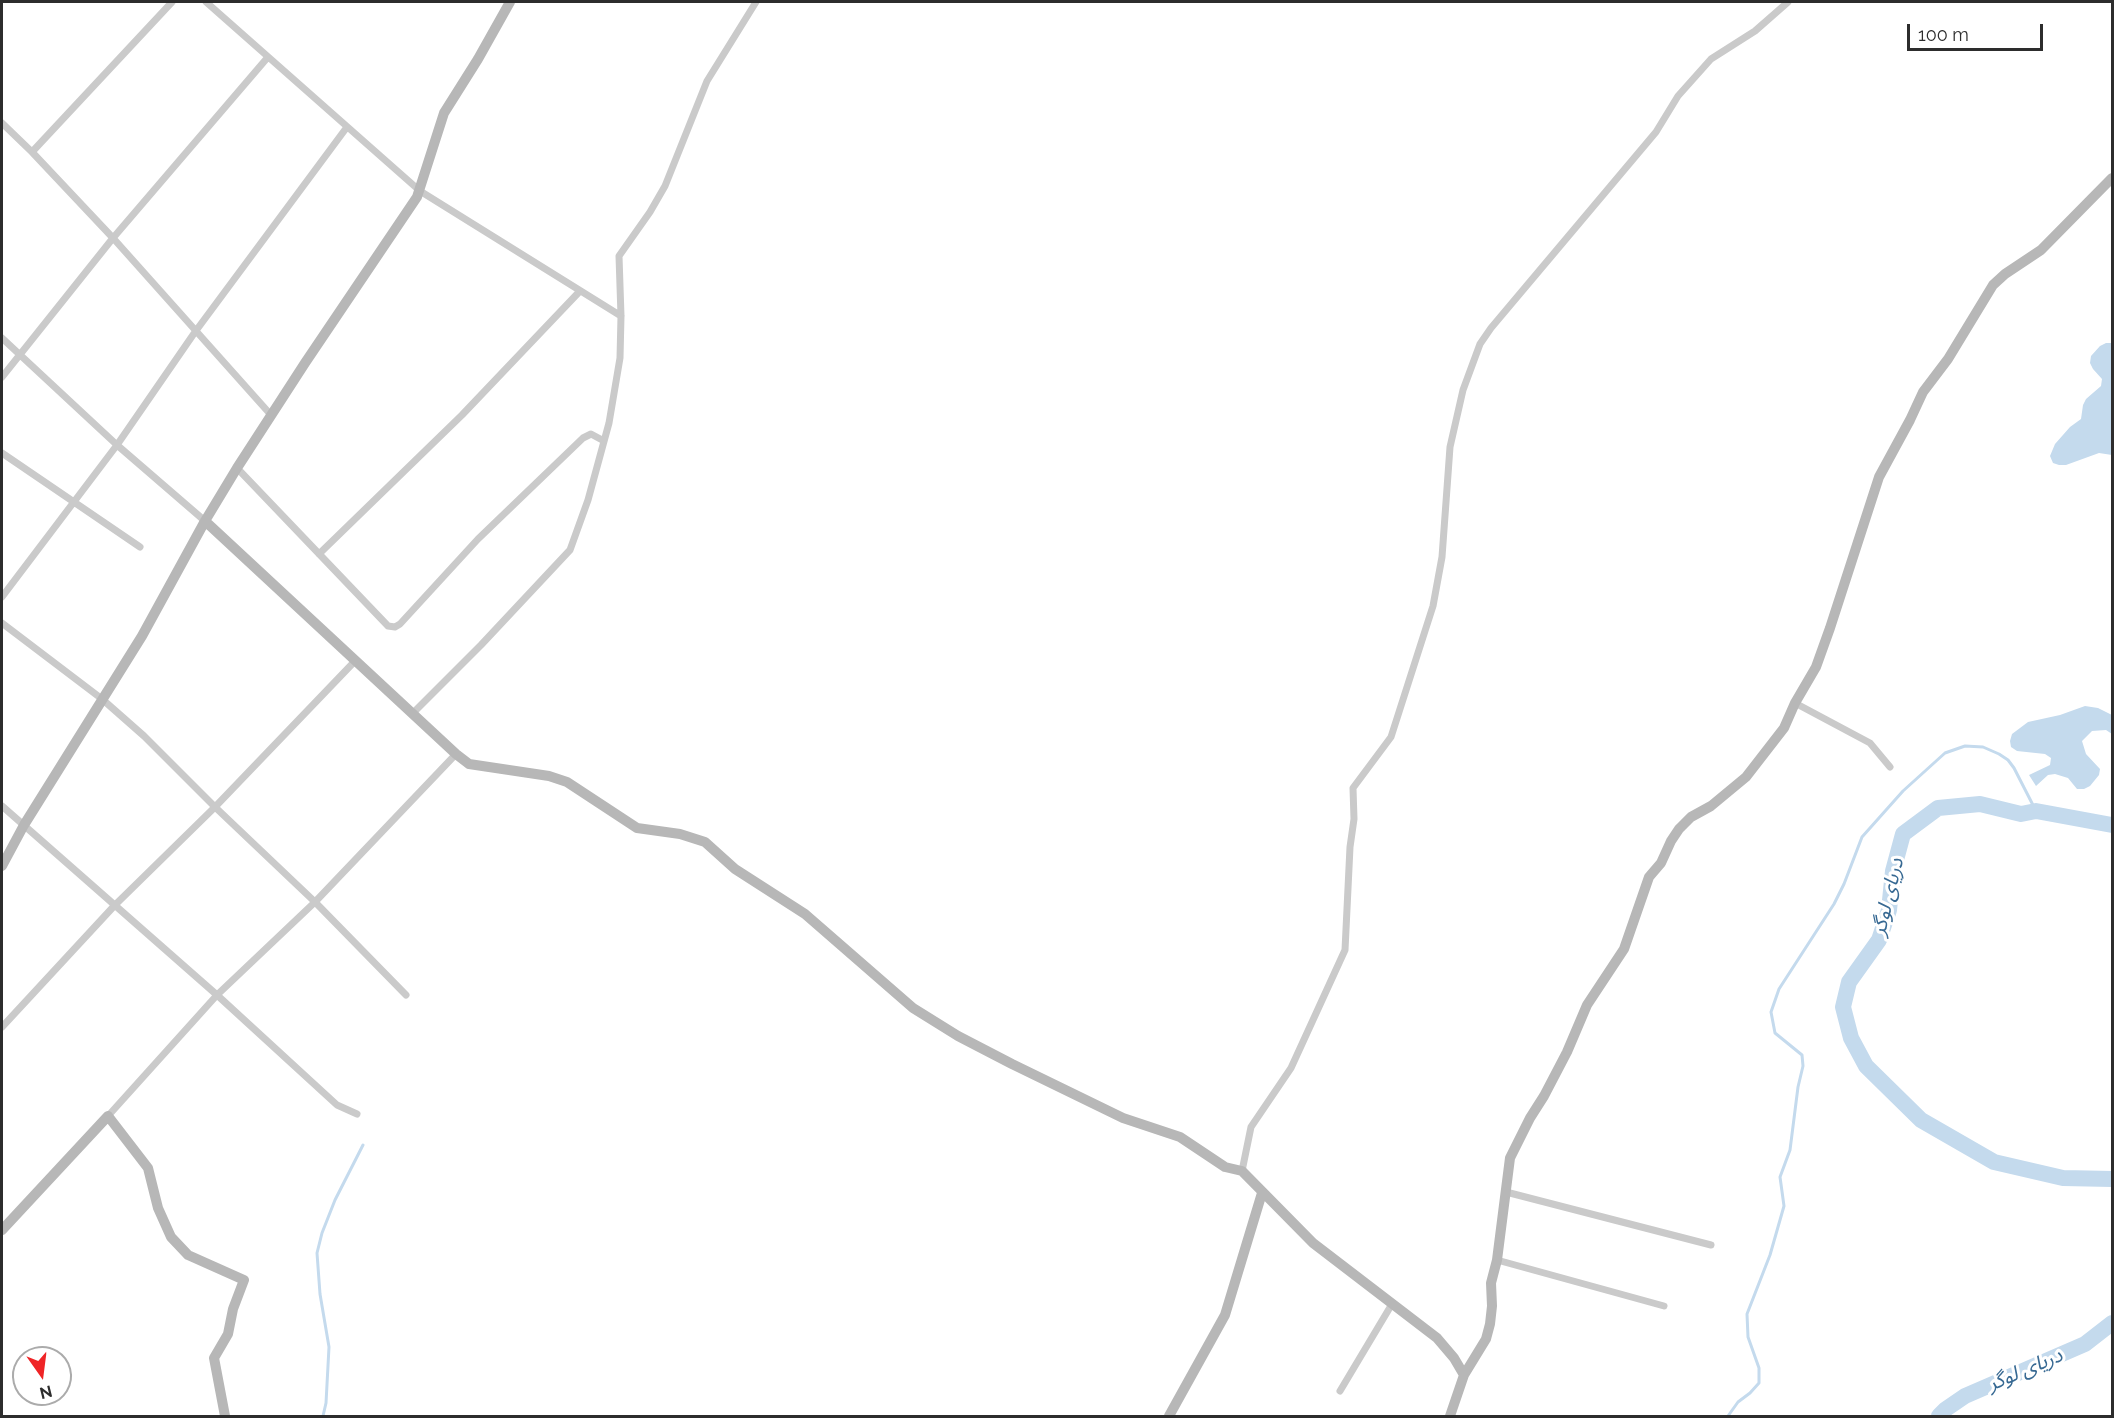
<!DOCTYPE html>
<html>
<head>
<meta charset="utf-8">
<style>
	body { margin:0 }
	#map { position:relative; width:2114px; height:1418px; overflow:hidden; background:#fff; font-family:Raleway,sans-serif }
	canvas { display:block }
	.frame { position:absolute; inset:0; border:3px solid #2d2d2d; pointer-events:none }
	.north { position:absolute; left:12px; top:1346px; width:60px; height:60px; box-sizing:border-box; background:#fff; border:2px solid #ababab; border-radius:50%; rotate:166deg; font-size:16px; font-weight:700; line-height:24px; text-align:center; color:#2d2d2d }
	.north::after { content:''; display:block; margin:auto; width:21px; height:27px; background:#ef2426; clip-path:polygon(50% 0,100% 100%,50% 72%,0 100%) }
	.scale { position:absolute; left:1907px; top:24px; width:136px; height:27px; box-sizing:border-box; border:3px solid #2d2d2d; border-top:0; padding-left:8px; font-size:18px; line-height:21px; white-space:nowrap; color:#2d2d2d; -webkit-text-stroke:4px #fff; paint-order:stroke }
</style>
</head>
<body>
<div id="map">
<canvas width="2114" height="1418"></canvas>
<div class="frame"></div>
<div class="north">N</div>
<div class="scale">100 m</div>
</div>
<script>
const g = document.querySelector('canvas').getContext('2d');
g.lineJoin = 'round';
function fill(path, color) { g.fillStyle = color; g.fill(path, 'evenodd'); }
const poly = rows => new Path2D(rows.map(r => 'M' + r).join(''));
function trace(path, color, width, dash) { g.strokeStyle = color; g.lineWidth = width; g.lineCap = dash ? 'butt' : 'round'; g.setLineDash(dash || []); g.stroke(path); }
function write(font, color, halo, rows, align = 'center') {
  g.font = font + ' Raleway,"Noto Sans Arabic",sans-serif'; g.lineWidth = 6; g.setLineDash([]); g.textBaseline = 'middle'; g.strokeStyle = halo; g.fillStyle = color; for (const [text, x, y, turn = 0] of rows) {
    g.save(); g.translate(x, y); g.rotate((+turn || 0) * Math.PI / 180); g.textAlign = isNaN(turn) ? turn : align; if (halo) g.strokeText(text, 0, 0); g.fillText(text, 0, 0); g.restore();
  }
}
const water = poly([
	[2106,343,2112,343,2112,455,2099,453,2066,465,2059,465,2053,463,2050,456,2055,444,2070,427,2081,419,2083,405,2086,399,2101,386,2102,379,2093,369,2090,363,2091,356,2100,346],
	[2085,706,2098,708,2112,715,2112,734,2106,730,2092,731,2082,741,2086,754,2100,769,2099,775,2090,786,2084,789,2077,789,2068,778,2055,774,2048,775,2036,786,2029,775,2050,765,2051,758,2045,754,2017,751,2011,747,2010,741,2012,734,2028,722,2060,715]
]);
const stream = poly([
	[323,1416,326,1403,329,1347,320,1294,317,1253,322,1233,335,1200,363,1145],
	[1728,1416,1738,1402,1750,1393,1759,1383,1759,1368,1748,1337,1747,1314,1770,1255,1784,1206,1780,1177,1790,1150,1798,1087,1803,1066,1802,1055,1775,1033,1771,1012,1779,989,1834,904,1844,884,1862,837,1903,791,1945,753,1965,746,1983,747,1999,754,2008,760,2014,768,2036,811]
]);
const river = poly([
	[2112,825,2036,811,2021,814,1980,804,1938,808,1903,834,1893,871,1889,910,1879,940,1849,982,1843,1007,1851,1038,1866,1066,1921,1120,1994,1162,2063,1178,2112,1179],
	[1939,1416,1946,1409,1965,1396,2085,1344,2112,1323]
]);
const street = poly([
	[206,2,420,191,621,316],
	[2,123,32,152,113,238,271,415],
	[32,152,172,2],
	[2,338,117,445,205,521],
	[2,377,113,238,268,57],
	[2,453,140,547],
	[237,468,388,626,395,627,400,624,478,539,583,438,591,434,604,441],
	[319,554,462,415,580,291],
	[2,597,117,445,195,332,347,127],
	[2,623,102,699,144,736,215,807,315,902,406,995],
	[1795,703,1870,743,1890,767],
	[413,713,481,645,570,550,588,500,609,423,620,358,621,316,619,256,650,212,665,186,707,81,756,2],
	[2,806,217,995,337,1105,357,1114],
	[2,1027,115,905,215,807,355,661],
	[108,1116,217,995,315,902,456,754],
	[1242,1171,1251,1127,1291,1068,1345,950,1350,847,1354,819,1353,788,1391,737,1433,606,1442,557,1450,447,1463,390,1480,344,1491,328,1656,132,1678,96,1711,59,1755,31,1788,2],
	[1506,1192,1711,1245],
	[1497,1260,1664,1306],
	[1340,1391,1392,1304]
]);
const secondary = poly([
	[205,521,456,754,469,764,549,776,567,782,637,828,680,834,705,842,735,869,805,914,913,1008,958,1036,1012,1064,1123,1118,1180,1137,1225,1167,1242,1171,1313,1243,1437,1338,1454,1358,1464,1375],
	[2,866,24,825,142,636,205,521,237,468,305,363,417,197,444,113,478,59,510,2],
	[2,1230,108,1116,148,1168,158,1208,171,1237,188,1255,244,1280,233,1309,228,1334,214,1358,225,1416],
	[1169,1416,1225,1315,1262,1193],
	[1450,1416,1464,1375,1486,1339,1490,1324,1492,1306,1491,1283,1497,1260,1510,1158,1530,1118,1544,1096,1567,1052,1587,1005,1624,949,1649,877,1661,863,1671,841,1679,829,1691,817,1711,806,1746,777,1784,728,1795,703,1816,667,1830,628,1879,477,1910,420,1923,392,1948,359,1993,285,2005,274,2041,250,2112,178]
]);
const waterNames = [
	["دریای لوگر",1888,897,-76],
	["دریای لوگر",2025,1370,-23]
];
fill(water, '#c4daed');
trace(stream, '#c4daed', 3);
trace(river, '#c4daed', 16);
trace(street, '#cacaca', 7);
trace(secondary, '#b7b7b7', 10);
write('italic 20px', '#376993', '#fff', waterNames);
</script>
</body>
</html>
